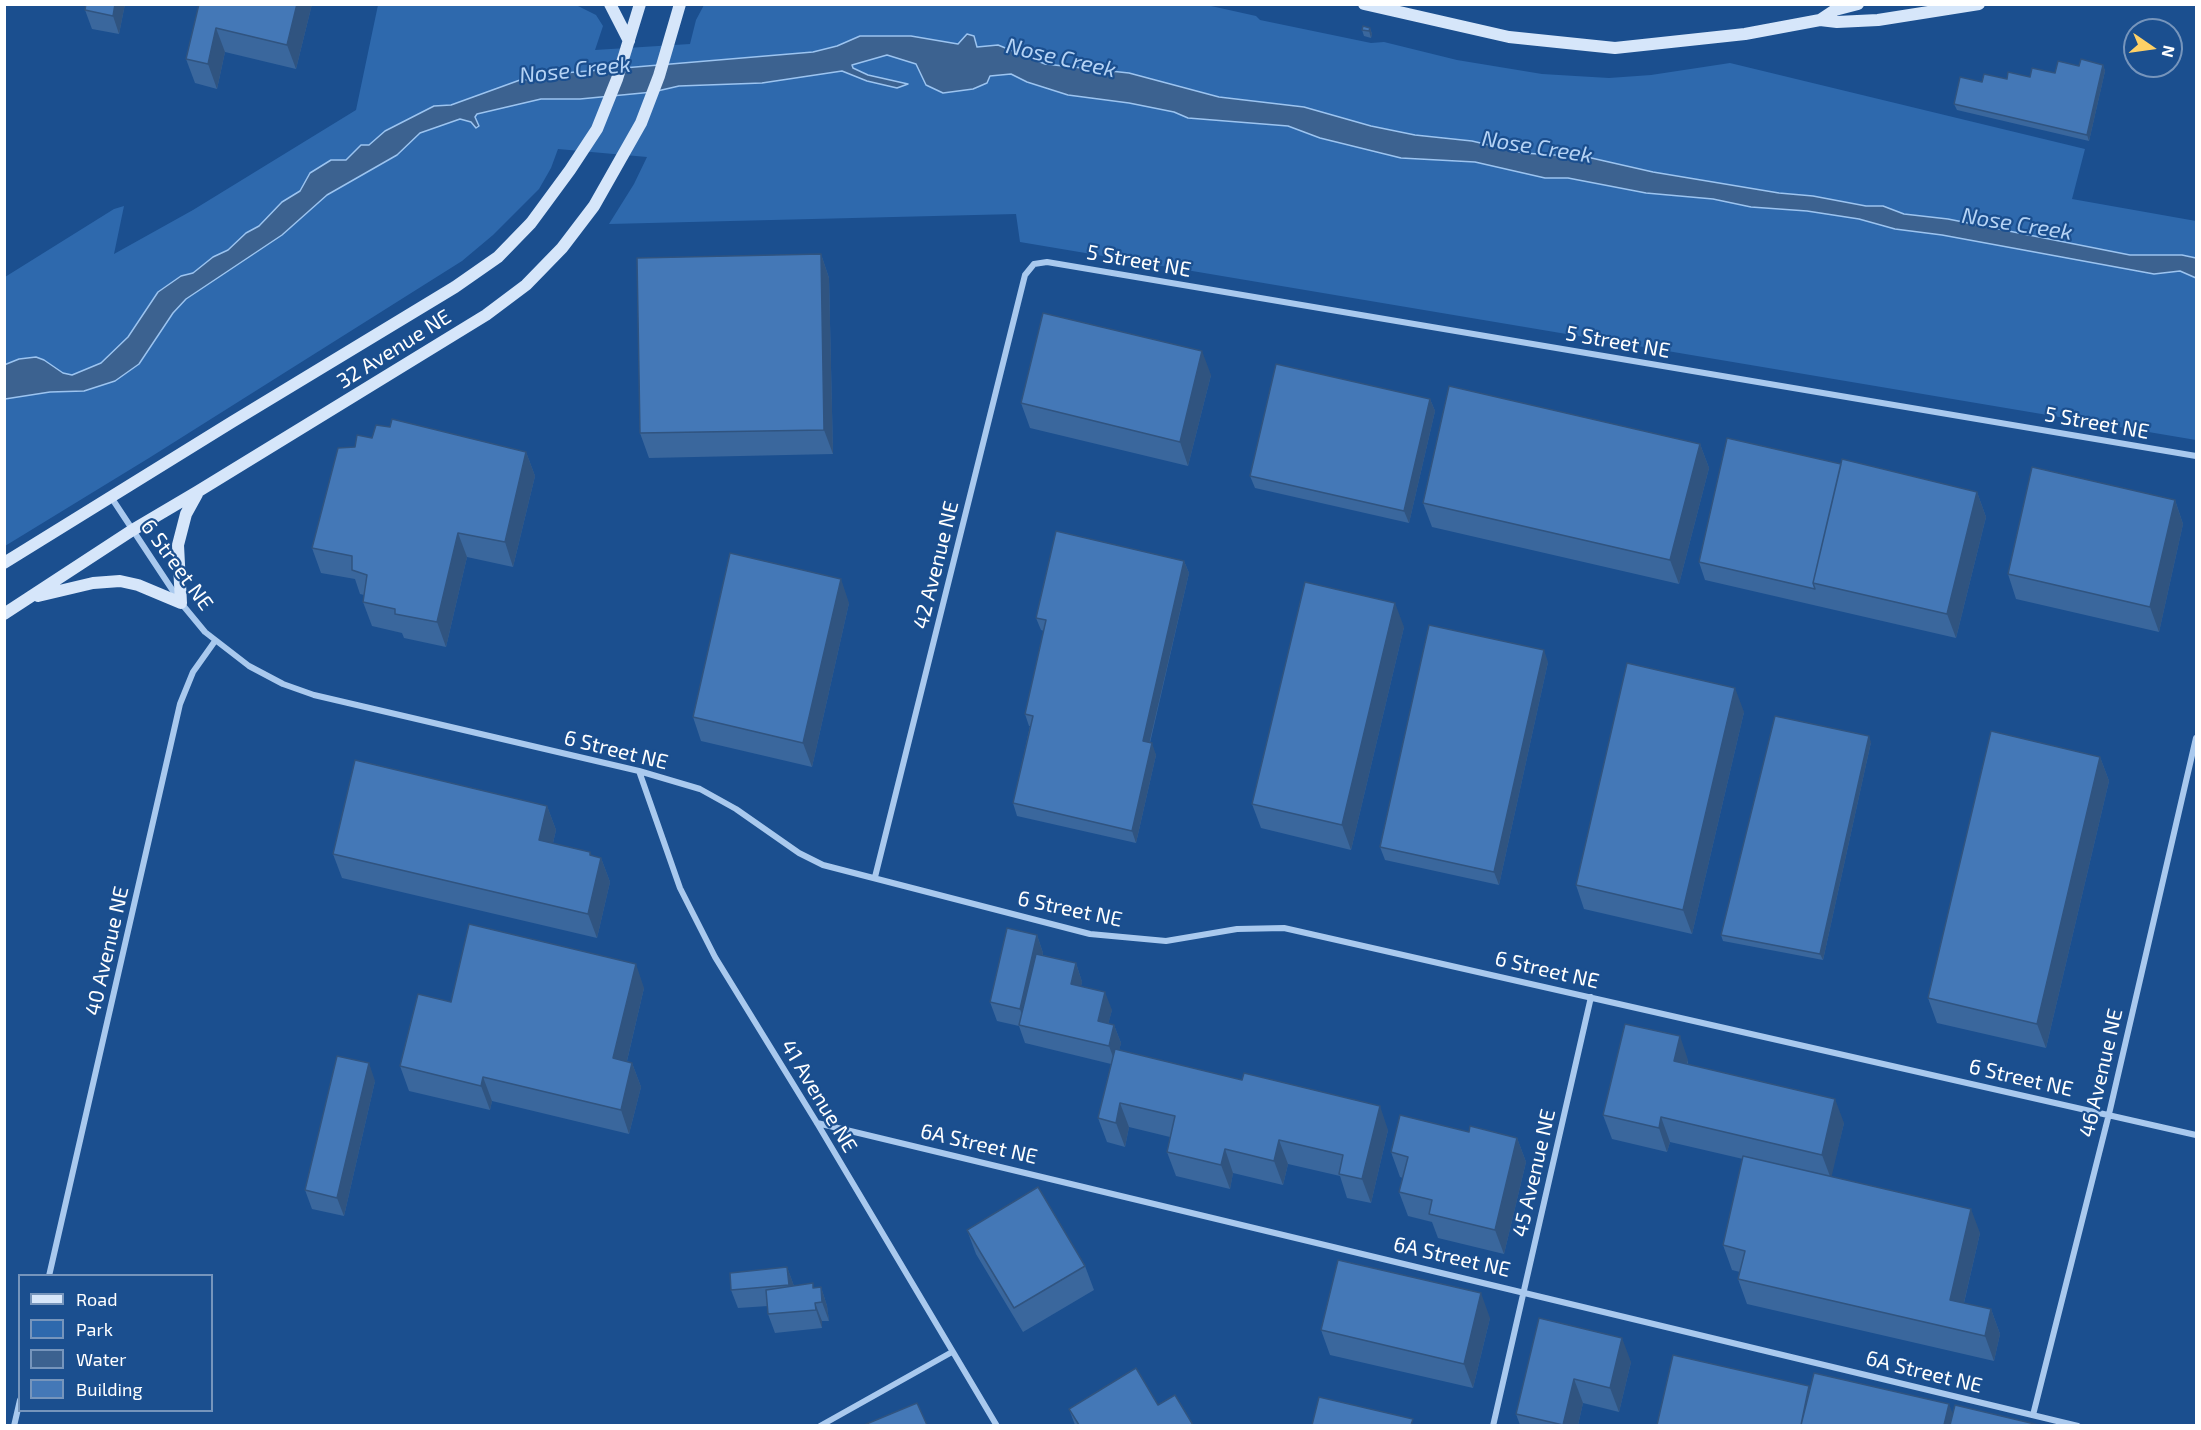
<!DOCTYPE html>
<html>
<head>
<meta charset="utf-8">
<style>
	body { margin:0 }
	#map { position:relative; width:2201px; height:1430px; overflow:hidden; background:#1b4f8f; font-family:"Exo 2",sans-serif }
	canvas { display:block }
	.frame { position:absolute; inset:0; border:6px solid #fff; pointer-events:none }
	.legend { position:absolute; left:18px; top:1274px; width:195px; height:138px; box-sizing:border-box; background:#1b4f8f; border:2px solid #7695bc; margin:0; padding:8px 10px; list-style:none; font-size:18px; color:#fff }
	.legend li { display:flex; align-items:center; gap:12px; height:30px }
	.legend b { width:30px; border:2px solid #7695bc }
	.north { position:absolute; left:2123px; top:18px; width:60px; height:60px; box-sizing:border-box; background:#1b4f8f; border:2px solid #7695bc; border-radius:50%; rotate:103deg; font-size:16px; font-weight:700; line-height:24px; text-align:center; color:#fff }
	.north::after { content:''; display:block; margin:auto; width:21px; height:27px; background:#ffd166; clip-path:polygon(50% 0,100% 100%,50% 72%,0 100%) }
</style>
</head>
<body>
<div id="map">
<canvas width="2201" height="1430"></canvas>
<div class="frame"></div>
<ul class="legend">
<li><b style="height:8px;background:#d6e6fa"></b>Road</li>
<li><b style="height:16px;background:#2e69ad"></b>Park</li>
<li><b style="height:16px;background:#3c6290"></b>Water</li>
<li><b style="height:16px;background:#4478b7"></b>Building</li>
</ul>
<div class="north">N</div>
</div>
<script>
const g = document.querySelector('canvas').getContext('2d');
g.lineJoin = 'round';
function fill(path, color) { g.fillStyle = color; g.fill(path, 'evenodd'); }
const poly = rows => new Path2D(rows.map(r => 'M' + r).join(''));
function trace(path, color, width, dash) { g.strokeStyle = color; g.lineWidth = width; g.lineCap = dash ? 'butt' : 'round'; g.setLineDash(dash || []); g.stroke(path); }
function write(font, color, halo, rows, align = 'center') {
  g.font = font + ' "Exo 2",sans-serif'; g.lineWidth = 4.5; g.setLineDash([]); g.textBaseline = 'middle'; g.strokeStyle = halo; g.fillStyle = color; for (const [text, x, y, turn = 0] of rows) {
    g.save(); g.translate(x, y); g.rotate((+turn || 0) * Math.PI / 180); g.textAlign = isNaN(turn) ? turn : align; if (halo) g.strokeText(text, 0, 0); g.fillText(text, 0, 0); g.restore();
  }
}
const green = poly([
	[1202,4,1256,16,1260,20,1371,43,1384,42,1457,60,1542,74,1609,78,1651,75,1730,63,2085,149,2072,199,2196,221,2196,440,1020,242,1016,214,609,224,634,184,647,157,558,149,551,168,539,189,493,235,462,261,149,458,5,546,5,277,114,209,124,206,114,254,193,210,356,110,378,5,576,5,596,15,603,26,595,50,690,44,696,20,704,5]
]);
const water = poly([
	[967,34,974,36,977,47,998,45,1045,64,1129,73,1219,97,1304,107,1371,126,1415,135,1472,141,1523,153,1587,157,1653,172,1779,193,1813,196,1866,206,1883,206,1904,214,1948,219,2130,255,2182,255,2196,258,2196,278,2180,271,2154,274,1942,235,1895,229,1859,219,1807,211,1751,207,1713,199,1646,193,1568,178,1545,178,1475,162,1401,158,1320,138,1288,126,1188,118,1174,112,1129,103,1068,95,1027,82,1011,74,990,76,987,83,973,89,943,93,926,85,916,64,887,55,852,65,853,68,868,75,908,84,897,88,867,81,842,71,762,83,679,86,653,92,580,99,541,99,477,114,475,117,479,126,476,128,471,122,460,119,420,133,397,155,327,195,282,235,186,299,173,313,139,364,115,381,84,391,50,392,5,399,4,365,19,359,36,357,44,360,63,373,72,375,101,363,128,337,158,292,181,276,193,273,213,257,228,250,246,233,259,226,282,202,300,191,310,173,331,160,346,160,361,145,369,145,385,131,434,106,451,105,520,80,540,79,564,73,813,52,837,46,860,36,911,36,958,44,967,34]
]);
const minor = poly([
	[111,497,181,603,205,632,249,666,283,684,314,695,639,771,700,789,736,809,799,853,823,865,1090,934,1166,941,1237,929,1284,928,2196,1135],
	[639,771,680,888,715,957,817,1123,997,1426],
	[875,877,1025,275,1034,264,1047,262,2196,456],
	[817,1123,2078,1426],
	[49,1276,180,704,193,672,215,641],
	[2033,1415,2109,1114,2196,738],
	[14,1426,20,1400],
	[820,1426,952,1352],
	[1493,1426,1591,997]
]);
const secondary = poly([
	[610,4,629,41],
	[1364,4,1509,37,1615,48,1745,34,1820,20,1837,22,1878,20,1979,4],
	[1820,20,1835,10,1858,4],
	[4,563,232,422,455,287,498,257,531,223,570,170,597,129,617,79,640,4],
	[38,596,93,583,120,581,138,585,181,603,178,545,186,514,197,494],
	[4,614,131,531,197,492,486,315,526,285,562,248,594,206,641,123,659,76,680,4]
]);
const wall = poly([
	[125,4,119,34,92,29,85,10],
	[199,4,312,4,296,69,225,52,217,89,195,83,186,59],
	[1370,28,1372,34,1371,38,1364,36,1362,30],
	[2103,65,2105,71,2089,141,1957,110,1954,104,1982,82,2055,73,2079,66],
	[821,254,829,278,833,454,649,458,640,433],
	[1211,375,1188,466,1030,428,1021,403],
	[1430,399,1435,411,1409,523,1255,488,1250,476],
	[372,438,526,452,535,476,513,567,467,557,446,647,404,638,402,633,372,626,363,602,364,595,360,594,355,579,321,573,312,548,355,447],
	[1700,444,1709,468,1679,584,1432,527,1423,503],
	[1841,464,1977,492,1986,517,1956,638,1705,580,1699,562],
	[2175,500,2183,524,2159,632,2016,599,2008,574],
	[1184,561,1189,573,1150,743,1156,755,1136,843,1017,816,1013,803,1030,726,1029,726,1025,714,1044,631,1041,630,1036,618],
	[849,603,812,767,701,741,693,717],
	[1404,627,1351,850,1261,828,1252,804],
	[1548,662,1499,885,1385,860,1380,847],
	[1744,712,1692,934,1584,909,1576,885],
	[1871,742,1823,960,1723,941,1721,935],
	[2100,757,2109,781,2046,1048,1937,1023,1928,998],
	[547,806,556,830,553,843,592,856,601,858,610,882,597,938,342,878,333,854],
	[1037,935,1043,953,1043,955,1076,963,1082,982,1081,986,1112,1010,1108,1024,1114,1025,1121,1043,1119,1050,1388,1130,1371,1203,1347,1198,1340,1176,1288,1164,1283,1185,1233,1173,1230,1189,1176,1176,1167,1152,1170,1137,1129,1127,1125,1147,1107,1142,1098,1118,1111,1064,1025,1043,1019,1026,997,1021,990,1002],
	[644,988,627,1061,632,1063,641,1087,629,1134,492,1101,490,1110,409,1091,400,1066,451,1002],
	[1688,1060,1688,1064,1844,1123,1831,1176,1980,1233,1964,1303,1991,1309,2000,1334,1994,1361,1747,1304,1738,1279,1740,1272,1732,1270,1723,1245,1743,1159,1670,1142,1667,1152,1612,1139,1603,1115],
	[375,1081,344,1216,312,1209,305,1190],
	[1469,1132,1517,1138,1526,1162,1504,1254,1438,1238,1432,1222,1408,1216,1399,1192,1403,1178,1400,1177,1391,1152],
	[967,1230,1085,1266,1094,1290,1023,1332,976,1254],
	[787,1267,794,1286,815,1288,821,1287,827,1306,829,1321,822,1321,822,1328,775,1333,768,1314,768,1306,738,1308,731,1290],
	[1490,1318,1473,1388,1330,1355,1321,1330],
	[1539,1318,1631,1362,1619,1412,1583,1403,1578,1425,1520,1425,1516,1414],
	[1158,1405,1193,1425,1075,1425,1069,1409]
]);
const shadedWall = poly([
	[115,4,125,4,119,34,113,16],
	[297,4,312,4,296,69,287,45],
	[216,28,225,52,217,89,208,64],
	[1370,28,1372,34,1371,38,1369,31],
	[2103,65,2105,71,2089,141,2087,135],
	[821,254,829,278,833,454,824,430],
	[1202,351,1211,375,1188,466,1180,442],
	[1430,399,1435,411,1409,523,1404,511],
	[1700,444,1709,468,1679,584,1670,560],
	[526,452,535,476,513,567,505,542],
	[1977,492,1986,517,1956,638,1947,614],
	[2175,500,2183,524,2159,632,2150,607],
	[458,533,467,557,446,647,437,622],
	[1184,561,1189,573,1147,753,1143,741],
	[841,579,849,603,812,767,803,743],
	[1395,603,1404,627,1351,850,1342,825],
	[1544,650,1548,662,1499,885,1494,872],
	[1735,688,1744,712,1692,934,1683,910],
	[1869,736,1871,742,1823,960,1820,954],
	[1152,743,1156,755,1136,843,1132,831],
	[2100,757,2109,781,2046,1048,2037,1024],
	[547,806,556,830,548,864,539,840],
	[590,852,598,872,601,858,610,882,597,938,588,914],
	[1037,935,1043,953,1026,1028,1020,1009],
	[1076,963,1082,982,1077,1002,1071,984],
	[636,964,644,988,622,1082,613,1058],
	[1105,992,1112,1010,1104,1040,1098,1021],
	[1114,1025,1121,1043,1116,1065,1109,1046],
	[1680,1036,1688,1060,1683,1085,1674,1061],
	[369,1063,375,1081,344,1216,337,1198],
	[632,1063,641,1087,629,1134,621,1110],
	[483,1077,492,1101,490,1110,481,1086],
	[1835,1099,1844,1123,1831,1179,1822,1155],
	[1120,1103,1129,1127,1125,1147,1116,1123],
	[1380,1106,1388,1130,1371,1203,1362,1179],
	[1661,1117,1670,1142,1667,1152,1659,1128],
	[1517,1138,1526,1162,1504,1254,1495,1230],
	[1279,1140,1288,1164,1283,1185,1274,1161],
	[1225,1149,1233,1173,1230,1189,1221,1165],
	[1971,1209,1980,1233,1959,1324,1950,1300],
	[787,1267,794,1286,795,1303,789,1285],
	[821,1287,827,1306,829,1321,822,1302],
	[1481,1293,1490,1318,1473,1388,1464,1364],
	[815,1303,822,1321,822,1328,816,1310],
	[1991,1309,2000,1334,1994,1361,1985,1336],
	[1622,1338,1631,1362,1619,1412,1610,1388],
	[1574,1379,1583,1403,1578,1425,1563,1425],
	[1949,1404,1957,1425,1944,1425]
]);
const building = poly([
	[86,4,115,4,113,16,85,10,86,4],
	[199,4,297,4,287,45,216,28,208,64,186,59,199,4],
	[1363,26,1370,28,1369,31,1362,30,1363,26],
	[2081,59,2103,65,2087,135,1954,104,1960,77,1982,82,1984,74,2007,79,2008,72,2030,77,2032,68,2055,73,2058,61,2079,66,2081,59],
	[821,254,824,430,640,433,637,258,821,254],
	[1043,313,1202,351,1180,442,1021,403,1043,313],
	[1276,364,1430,399,1404,511,1250,476,1276,364],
	[1449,386,1700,444,1670,560,1423,503,1449,386],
	[392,419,526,452,505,542,458,533,437,622,395,614,395,609,363,602,367,575,352,570,352,556,312,548,338,448,355,447,357,435,372,438,376,425,390,427,392,419],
	[1727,438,1841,464,1813,583,1815,589,1699,562,1727,438],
	[1842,459,1977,492,1947,614,1813,583,1842,459],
	[2032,467,2175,500,2150,607,2008,574,2032,467],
	[1056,531,1184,561,1143,741,1152,743,1132,831,1013,803,1033,716,1025,714,1046,620,1036,618,1056,531],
	[730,553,841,579,803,743,693,717,730,553],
	[1305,582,1395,603,1342,825,1252,804,1305,582],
	[1429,625,1544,650,1494,872,1380,847,1429,625],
	[1627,663,1735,688,1683,910,1576,885,1627,663],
	[1775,716,1869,736,1820,954,1721,935,1775,716],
	[1991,731,2100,757,2037,1024,1928,998,1991,731],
	[355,760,547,806,539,840,590,852,590,855,601,858,588,914,333,854,355,760],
	[469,924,636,964,613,1058,632,1063,621,1110,483,1077,481,1086,400,1066,418,994,451,1002,469,924],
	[1007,928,1037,935,1020,1009,990,1002,1007,928],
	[1036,954,1076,963,1071,984,1105,992,1098,1021,1114,1025,1109,1046,1019,1025,1036,954],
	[1625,1024,1680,1036,1674,1061,1835,1099,1822,1155,1661,1117,1659,1128,1603,1115,1625,1024],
	[1115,1049,1242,1080,1244,1073,1380,1106,1362,1179,1339,1174,1343,1155,1279,1140,1274,1161,1225,1149,1221,1165,1167,1152,1175,1116,1120,1103,1116,1123,1098,1118,1115,1049],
	[337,1056,369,1063,337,1198,305,1190,337,1056],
	[1400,1115,1469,1132,1470,1126,1517,1138,1495,1230,1429,1214,1432,1200,1399,1192,1408,1157,1391,1152,1400,1115],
	[1743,1156,1971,1209,1950,1300,1991,1309,1985,1336,1738,1279,1745,1251,1723,1245,1743,1156],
	[1038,1187,1085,1266,1014,1308,967,1230,1038,1187],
	[1338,1260,1481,1293,1464,1364,1321,1330,1338,1260],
	[787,1267,789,1285,731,1290,730,1273,787,1267],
	[813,1283,813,1288,821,1287,822,1302,815,1303,816,1310,768,1314,766,1290,813,1283],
	[1539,1318,1622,1338,1610,1388,1574,1379,1563,1425,1516,1414,1539,1318],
	[1673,1355,1809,1386,1801,1425,1657,1425,1673,1355],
	[1136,1368,1158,1405,1175,1395,1193,1425,1079,1425,1069,1409,1136,1368],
	[1814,1373,1949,1404,1944,1425,1801,1425,1814,1373],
	[1319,1397,1413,1419,1411,1425,1312,1425,1319,1397],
	[917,1403,927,1425,864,1425,917,1403],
	[1955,1405,2039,1425,1950,1425,1955,1405]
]);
const streetNames = [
	["5 Street NE",1139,261,10],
	["5 Street NE",1618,342,10],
	["32 Avenue NE",394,349,-32],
	["5 Street NE",2097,423,10],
	["6 Street NE",177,565,54],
	["42 Avenue NE",936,565,-76],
	["6 Street NE",616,750,14],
	["6 Street NE",1070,909,12],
	["40 Avenue NE",107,951,-77],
	["6 Street NE",1547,970,13],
	["46 Avenue NE",2101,1073,-77],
	["6 Street NE",2021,1078,13],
	["41 Avenue NE",819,1096,59],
	["6A Street NE",979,1144,13],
	["45 Avenue NE",1534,1173,-77],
	["6A Street NE",1452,1257,13],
	["6A Street NE",1924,1372,14]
];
const waterNames = [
	["Nose Creek",1061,58,13],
	["Nose Creek",575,70,-6],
	["Nose Creek",1537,147,9],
	["Nose Creek",2017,224,9]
];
fill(green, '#2e69ad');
fill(water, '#3c6290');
trace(water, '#9cc4f0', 1.5);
trace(minor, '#a9c9ee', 6);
trace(secondary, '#d6e6fa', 12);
fill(wall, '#3a679d');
fill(shadedWall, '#305480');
fill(building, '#4478b7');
trace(building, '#305480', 1.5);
write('21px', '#fff', '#1b4f8f', streetNames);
write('italic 22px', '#b5d3f5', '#1b4f8f', waterNames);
</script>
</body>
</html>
